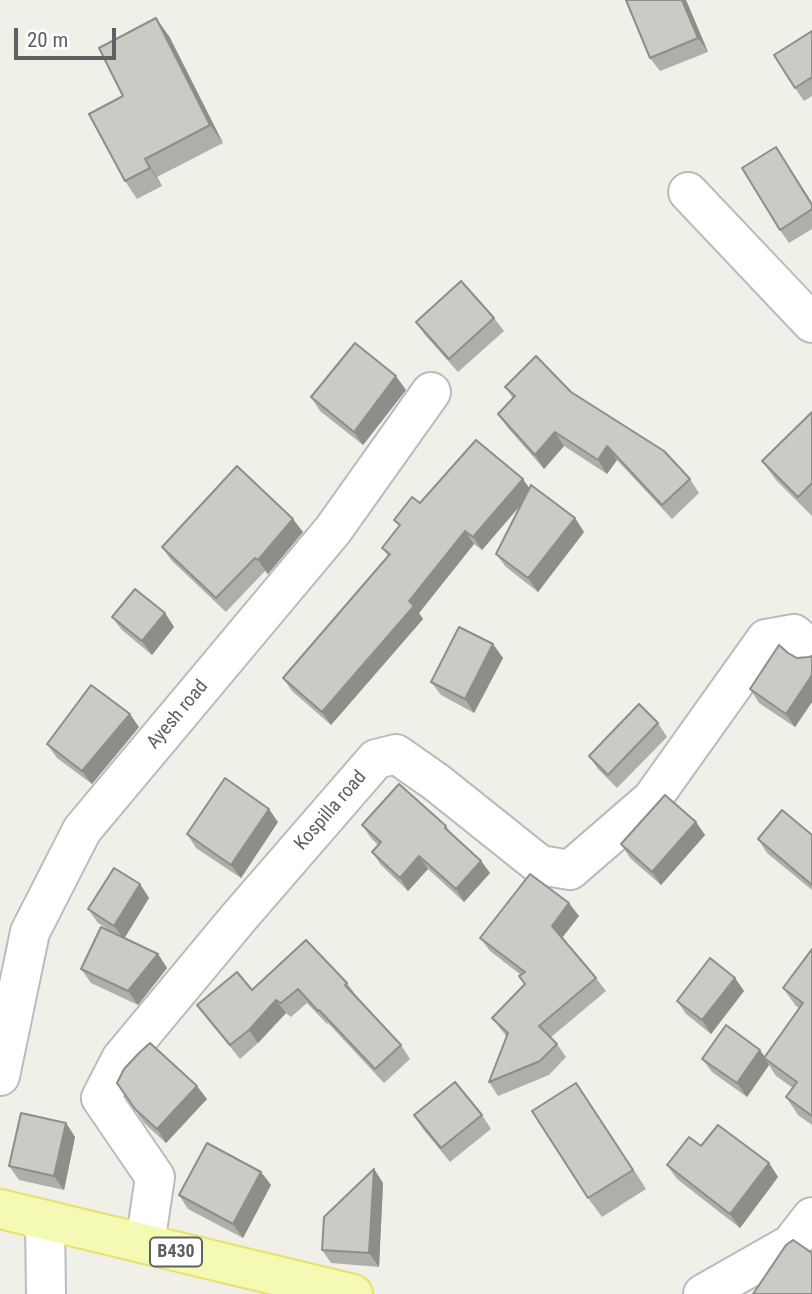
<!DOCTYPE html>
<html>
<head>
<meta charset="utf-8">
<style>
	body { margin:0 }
	#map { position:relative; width:812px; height:1294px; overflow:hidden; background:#f0f0e8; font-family:"Roboto Condensed",sans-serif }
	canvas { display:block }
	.scale { position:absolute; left:14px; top:28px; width:102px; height:32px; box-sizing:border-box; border:4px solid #5f6066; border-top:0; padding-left:9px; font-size:21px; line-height:24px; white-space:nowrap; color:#5f6066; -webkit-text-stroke:5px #fff; paint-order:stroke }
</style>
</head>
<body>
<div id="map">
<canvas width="812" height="1294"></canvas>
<div class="scale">20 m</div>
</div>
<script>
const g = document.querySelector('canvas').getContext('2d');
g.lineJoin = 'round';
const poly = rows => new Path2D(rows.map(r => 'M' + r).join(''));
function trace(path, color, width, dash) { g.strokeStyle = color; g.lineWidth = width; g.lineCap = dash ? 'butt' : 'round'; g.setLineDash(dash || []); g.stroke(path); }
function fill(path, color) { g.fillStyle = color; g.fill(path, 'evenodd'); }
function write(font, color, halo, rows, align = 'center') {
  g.font = font + ' "Roboto Condensed",sans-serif'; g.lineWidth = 7; g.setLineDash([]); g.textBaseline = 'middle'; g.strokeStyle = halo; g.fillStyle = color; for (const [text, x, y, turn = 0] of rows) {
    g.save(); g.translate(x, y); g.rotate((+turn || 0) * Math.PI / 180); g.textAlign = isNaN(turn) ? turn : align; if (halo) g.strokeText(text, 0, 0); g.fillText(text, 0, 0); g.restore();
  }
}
const minor = poly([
	[688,192,812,323],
	[0,1076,30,932,82,830,333,530,431,392],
	[45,1220,46,1294],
	[145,1244,155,1177,101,1098,121,1059,240,916,376,759,396,754,436,782,540,865,570,870,652,799,766,639,794,634,812,650],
	[703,1294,791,1244,812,1217]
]);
const major = poly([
	[0,1209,353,1294]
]);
const wall = poly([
	[686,0,708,52,660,71,650,58],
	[812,31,812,96,804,101,795,88],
	[169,36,223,143,157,177,162,186,137,199,125,181,123,96],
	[776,147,812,203,812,229,789,243,780,230],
	[494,318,504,331,458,372,425,335,416,322],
	[505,387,571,392,690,479,699,493,672,519,617,460,607,474,564,446,544,469,508,428,498,414,513,398],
	[406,390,363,445,320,411,311,397],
	[812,412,812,516,776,480,762,461],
	[530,488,575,518,584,532,538,592,506,567,496,554,521,504,482,550,474,544,419,613,423,619,331,725,292,691,283,678,388,556,382,548,399,526,394,520,420,503],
	[303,532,268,574,265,571,226,612,171,560,162,547],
	[165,613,174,627,152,655,122,630,112,617],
	[493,644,503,658,474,713,441,695,431,682],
	[788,653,797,658,809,657,812,656,812,702,795,727,759,703,750,689],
	[658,723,667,737,617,788,598,769,589,756],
	[139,727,92,784,57,758,47,744],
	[278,822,241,878,196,848,187,834],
	[696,822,705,835,661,885,630,858,621,844],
	[362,825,446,826,452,834,481,861,490,873,464,902,428,869,408,891,381,865,372,852,378,845,371,838],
	[812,835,812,890,767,853,758,839],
	[140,884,149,898,124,938,158,954,167,968,138,1005,91,983,81,969,116,934,98,923,88,909],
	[579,916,562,938,596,978,606,991,550,1038,557,1044,566,1057,549,1075,498,1096,489,1082,506,1036,492,1018,525,985,519,976,521,975,490,951,480,938],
	[812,949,812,1125,798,1115,786,1097,793,1088,776,1076,769,1065,747,1097,712,1072,702,1059,765,1057,799,1008,796,1006,783,988],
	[735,978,744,991,711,1034,686,1014,677,1001],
	[347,983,357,997,401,1045,410,1059,384,1083,328,1023,327,1024,307,1003,291,1017,286,1013,258,1043,240,1059,207,1018,197,1005,252,990],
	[117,1083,207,1099,166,1143,144,1123],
	[589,1102,646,1189,602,1217,588,1198],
	[414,1115,482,1115,491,1129,450,1162,423,1129],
	[66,1123,75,1137,64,1190,19,1180,9,1166],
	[701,1146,769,1163,778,1177,740,1228,677,1179,667,1165],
	[374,1169,383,1183,379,1267,331,1263,322,1250],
	[261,1172,271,1185,243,1238,188,1209,179,1195]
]);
const shadedWall = poly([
	[682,0,686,0,708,52,698,38],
	[156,18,169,36,223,143,210,125],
	[776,147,812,203,812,205],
	[145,159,157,177,162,186,150,168],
	[396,376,406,390,363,445,354,432],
	[555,432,564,446,544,469,535,455],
	[607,446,617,460,607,474,598,460],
	[523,479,532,492,482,550,473,537],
	[575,518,584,532,538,592,528,578],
	[293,519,303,532,268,574,258,560],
	[465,531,474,544,419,613,423,619,331,725,322,712],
	[165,613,174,627,152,655,142,641],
	[493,644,503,658,474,713,465,699],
	[812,675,812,702,795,727,786,714],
	[130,714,139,727,92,784,82,771],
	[269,809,278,822,241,878,231,865],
	[696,822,705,835,661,885,652,872],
	[419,856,428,869,408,891,400,878],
	[481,861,490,873,464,902,456,889],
	[140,884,149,898,124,939,114,926],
	[569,903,579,916,561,939,552,926],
	[158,954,167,968,138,1005,128,991],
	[735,978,744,991,711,1034,702,1020],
	[276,1000,286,1013,258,1043,249,1030],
	[760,1050,768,1061,764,1058,769,1065,747,1097,737,1083],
	[576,1083,589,1102,646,1189,633,1170],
	[197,1086,207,1099,166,1143,157,1129],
	[66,1123,75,1137,64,1190,54,1176],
	[769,1163,778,1177,740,1228,730,1214],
	[374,1169,383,1183,379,1267,369,1253],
	[261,1172,271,1185,243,1238,233,1224]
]);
const building = poly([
	[626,0,682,0,698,38,650,58,626,0],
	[156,18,210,125,145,159,150,168,125,181,89,114,123,96,99,48,156,18],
	[812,31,812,77,795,88,774,55,812,31],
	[776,147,812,205,812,209,780,230,742,168,776,147],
	[461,281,494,318,449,359,416,322,461,281],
	[355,343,396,376,354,432,311,397,355,343],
	[536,356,571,392,664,451,690,479,662,505,607,446,598,460,555,432,535,455,498,414,515,396,505,387,536,356],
	[812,412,812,483,798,497,762,461,812,412],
	[476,440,523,479,473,537,465,531,409,601,414,606,322,712,283,678,390,554,382,548,400,525,394,520,412,497,420,503,476,440],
	[237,466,293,519,258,560,255,558,216,598,162,547,237,466],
	[531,485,575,518,528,578,496,554,531,485],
	[135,589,165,613,142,641,112,617,135,589],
	[459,627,493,644,465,699,431,682,459,627],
	[779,645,788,653,797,658,809,657,812,656,812,675,786,714,750,689,779,645],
	[91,685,130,714,82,771,47,744,91,685],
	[639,704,658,723,608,775,589,756,639,704],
	[225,778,269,809,231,865,187,834,225,778],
	[399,784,446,826,445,828,481,861,456,889,419,856,400,878,372,852,381,842,362,825,399,784],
	[665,795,696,822,652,872,621,844,665,795],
	[782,810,812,835,812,885,758,839,782,810],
	[114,868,140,884,114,926,88,909,114,868],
	[530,874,569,903,552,926,596,978,539,1026,557,1044,540,1061,489,1082,508,1033,492,1018,525,984,519,976,525,972,480,938,530,874],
	[101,927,158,954,128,991,81,969,101,927],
	[306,940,347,983,345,985,401,1045,375,1069,319,1010,318,1011,298,989,281,1003,276,1000,249,1030,230,1045,197,1005,237,972,252,990,306,940],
	[812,949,812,1116,786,1097,797,1082,764,1058,803,1003,783,988,812,949],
	[710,958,735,978,702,1020,677,1001,710,958],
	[726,1025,760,1050,737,1083,702,1059,726,1025],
	[150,1043,197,1086,157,1129,135,1109,117,1083,124,1069,139,1053,150,1043],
	[455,1082,482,1115,441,1148,414,1115,455,1082],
	[576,1083,633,1170,588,1198,532,1111,576,1083],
	[21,1113,66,1123,54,1176,9,1166,21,1113],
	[718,1125,769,1163,730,1214,667,1165,689,1137,701,1146,718,1125],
	[207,1143,261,1172,233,1224,179,1195,207,1143],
	[374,1169,369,1253,322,1250,324,1217,374,1169],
	[793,1240,812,1253,812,1294,753,1294,786,1245,793,1240]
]);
const shields = [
	[176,1252,52]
];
const shieldNames = [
	["B430",176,1252]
];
const streetNames = [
	["Ayesh road",178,715,-50],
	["Kospilla road",331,811,-49]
];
trace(minor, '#babac0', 42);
trace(major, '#e7e269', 42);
trace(minor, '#fff', 38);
trace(major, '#f4f9b3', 38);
fill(wall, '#afaea9');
fill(shadedWall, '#8e8d89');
fill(building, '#cbcac4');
trace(building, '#8e8d89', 2);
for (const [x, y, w] of shields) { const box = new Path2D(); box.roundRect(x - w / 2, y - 14.5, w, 29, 5); g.fillStyle = '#fff'; g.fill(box); trace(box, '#5f6066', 2); }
write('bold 18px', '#5f6066', null, shieldNames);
write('19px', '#5f6066', '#fff', streetNames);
</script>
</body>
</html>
